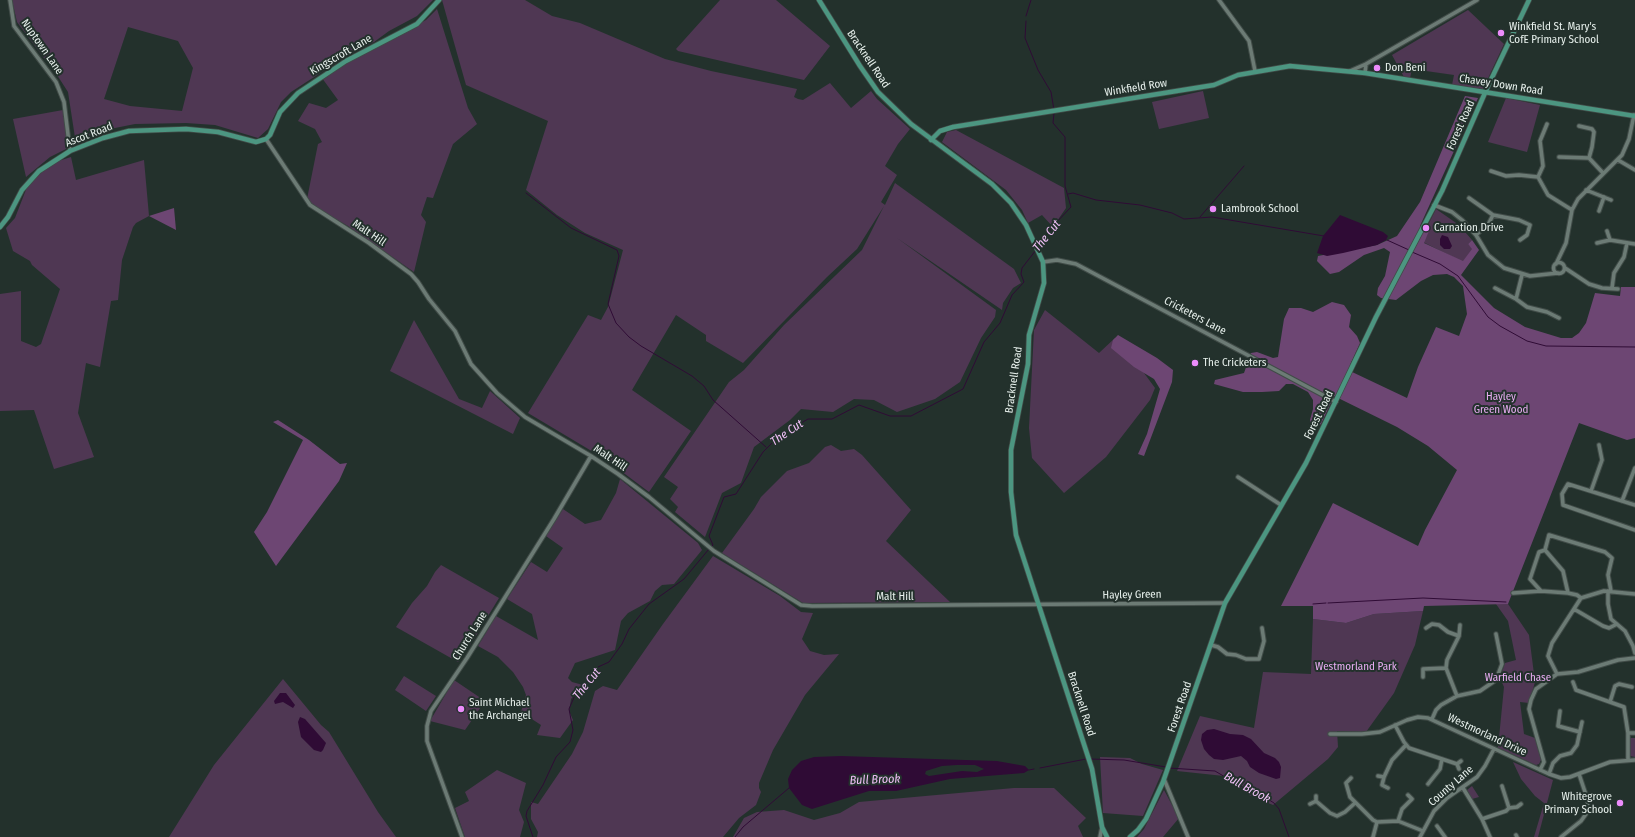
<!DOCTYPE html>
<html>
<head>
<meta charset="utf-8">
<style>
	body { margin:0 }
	canvas { display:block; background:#23312c }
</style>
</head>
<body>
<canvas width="1635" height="837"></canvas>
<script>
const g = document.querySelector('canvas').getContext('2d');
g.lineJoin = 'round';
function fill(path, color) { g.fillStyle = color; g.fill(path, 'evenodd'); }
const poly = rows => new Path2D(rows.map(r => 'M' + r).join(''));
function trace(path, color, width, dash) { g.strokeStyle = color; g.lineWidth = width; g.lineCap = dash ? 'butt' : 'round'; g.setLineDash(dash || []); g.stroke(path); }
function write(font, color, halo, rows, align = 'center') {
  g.font = font + ' "Fira Sans Condensed",sans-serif'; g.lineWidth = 4; g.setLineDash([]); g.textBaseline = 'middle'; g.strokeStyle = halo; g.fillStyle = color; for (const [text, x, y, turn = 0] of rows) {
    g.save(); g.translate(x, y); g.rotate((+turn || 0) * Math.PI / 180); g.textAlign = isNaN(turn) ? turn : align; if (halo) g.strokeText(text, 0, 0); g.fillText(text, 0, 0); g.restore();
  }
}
const green = poly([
	[12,0,433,0,417,16,389,31,374,42,348,55,291,92,281,102,268,129,258,138,215,125,186,123,135,124,115,128,86,138,76,144,68,92,59,78,17,22],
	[128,27,178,41,193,68,182,111,130,106,104,99],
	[442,0,525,0,552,16,580,23,665,59,711,71,797,89,794,97,798,99,803,100,830,83,851,108,871,91,877,99,910,129,898,144,885,166,897,175,881,202,885,205,895,183,1014,269,1021,283,1013,288,1003,303,1002,310,897,238,996,310,995,317,981,338,960,382,935,399,897,412,874,400,854,399,833,412,801,409,790,420,754,447,741,483,722,493,705,537,675,512,678,507,670,499,678,487,664,477,729,382,744,370,784,325,862,250,884,206,857,249,827,277,743,363,706,341,706,335,676,315,632,390,691,431,649,492,605,459,528,413,588,315,601,320,608,307,623,250,585,233,557,215,526,190,548,121,466,85],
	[720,0,776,0,830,46,804,80,678,51,676,49],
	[437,9,468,108,477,124,453,144,433,198,427,197,421,215,426,222,414,272,348,226,313,206,307,199,318,144,322,142,315,129,298,121,309,103,326,108,338,100,322,78,348,60,382,44,426,20],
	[1468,10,1504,44,1483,89,1452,85,1454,75,1412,69,1410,78,1404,77,1392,55],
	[1203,91,1209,118,1159,129,1152,102],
	[1506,98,1540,105,1527,152,1488,142],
	[63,110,68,148,50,157,26,177,13,119],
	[956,130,1064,188,1066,208,1053,227,1042,215,1028,223,1022,210,1006,190,942,142,947,132],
	[71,157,76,180,144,160,149,216,136,223,133,227,122,260,118,300,111,301,100,367,86,363,78,413,94,457,54,469,34,410,0,411,0,294,21,291,21,341,36,347,41,344,60,289,32,265,30,261,13,251,6,228,15,218,29,182,55,162],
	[1436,209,1459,225,1472,240,1468,244,1473,249,1463,262,1423,242,1429,231,1426,229],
	[1045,310,1099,353,1115,338,1136,362,1155,388,1150,400,1106,457,1064,493,1032,458,1029,428,1034,330],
	[414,320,459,399,482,408,490,391,520,418,513,434,390,371],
	[831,445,841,451,854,449,862,455,911,510,886,541,950,602,803,603,722,553,754,509,761,497,787,471,809,463,825,447],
	[620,479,698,543,702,550,674,584,662,585,655,591,650,601,628,613,621,621,615,650,575,663,568,678,572,682,583,685,571,699,569,711,573,720,560,738,537,735,541,725,521,712,526,695,523,687,513,672,498,657,478,646,496,616,538,640,532,614,507,599,531,562,547,572,563,548,546,536,563,509,585,524,601,520,616,493],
	[713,556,780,596,801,612,813,613,802,639,810,651,824,655,839,654,805,695,773,750,759,783,759,788,761,792,756,805,739,818,723,837,537,837,538,832,531,819,531,802,538,804,572,754,583,732,595,691,603,686,617,690,663,624],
	[441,565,499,598,474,639,458,662,396,627,412,603,427,586,435,572],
	[1496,604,1508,604,1529,635,1535,682,1529,703,1520,702,1524,734,1535,738,1541,760,1539,764,1536,765,1498,748,1504,687,1500,678,1505,663,1516,660,1508,621],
	[1423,611,1415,645,1394,693,1366,732,1337,731,1338,747,1328,759,1273,805,1249,795,1224,776,1177,771,1200,716,1254,728,1263,672,1311,674,1313,619,1346,623,1374,614],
	[404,676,436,696,426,711,395,690],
	[283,679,321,725,329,732,378,812,396,837,169,837,214,765],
	[454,680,485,701,465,730,430,721],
	[1630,738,1635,738,1635,757,1630,756],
	[1100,757,1130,758,1142,764,1163,770,1143,816,1103,813],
	[1513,762,1553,780,1538,837,1534,837,1544,803,1535,796,1521,779],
	[497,770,526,783,519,810,524,822,520,837,465,837,455,808,469,801,465,792],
	[1472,786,1479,797,1472,799,1467,790],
	[1014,788,1054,788,1086,818,1078,826,1083,837,733,837,744,818,757,812,784,810,814,820,840,813,859,802],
	[1164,790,1179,818,1163,837,1137,837,1144,829]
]);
const forest = poly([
	[1465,96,1478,98,1420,226,1429,231,1424,243,1463,261,1472,249,1468,244,1472,240,1479,250,1461,275,1494,308,1525,327,1561,338,1572,338,1579,333,1586,323,1595,293,1620,296,1621,287,1635,287,1635,438,1627,440,1579,423,1508,604,1424,606,1423,611,1374,614,1346,623,1313,619,1313,606,1281,606,1333,503,1418,546,1425,530,1457,470,1428,446,1397,427,1334,396,1321,424,1316,428,1311,426,1310,420,1313,409,1313,400,1308,392,1293,384,1286,384,1279,391,1262,392,1243,392,1214,384,1215,380,1244,373,1251,353,1257,352,1273,358,1278,357,1284,319,1289,308,1301,308,1313,312,1332,302,1344,305,1351,315,1349,327,1357,336,1360,343,1350,365,1350,371,1407,398,1418,367,1436,327,1459,336,1467,314,1463,286,1454,277,1447,274,1433,275,1421,281,1396,300,1381,298,1377,295,1378,288,1385,276,1390,252,1384,248,1364,255,1339,272,1330,274,1317,261,1318,256,1377,245,1397,236,1420,202],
	[174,208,176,230,149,216],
	[1118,335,1157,358,1173,370,1172,382,1144,456,1138,454,1147,434,1160,389,1154,379,1134,367,1111,348,1113,340],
	[278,420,309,440,340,464,347,463,339,481,276,566,254,532,267,512,303,440,273,422]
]);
const water = poly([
	[1340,215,1383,232,1388,236,1386,240,1377,245,1343,253,1327,256,1317,253,1323,236],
	[1442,235,1448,237,1452,246,1450,249,1444,249,1440,245,1440,239],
	[280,693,286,693,295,705,293,708,283,702,275,704,274,701],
	[300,717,305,719,326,743,323,750,321,752,314,750,301,737,298,722],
	[1214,729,1230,734,1243,735,1251,739,1264,753,1275,758,1279,762,1281,767,1280,778,1276,779,1259,773,1250,767,1247,761,1241,756,1223,760,1214,759,1209,755,1204,749,1201,740,1202,734,1207,730],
	[841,756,997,761,1025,766,1029,770,1024,773,950,779,896,791,869,791,812,809,802,805,789,788,788,779,792,770,801,761,814,757],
	[957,765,975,765,984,769,977,772,962,771,929,776,925,774,926,771,942,766]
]);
const stream = poly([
	[1026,16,1031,0],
	[1026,21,1025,38,1038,70,1051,92,1054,110],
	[526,193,571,228,617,250,619,256,608,304,616,323,629,337,641,346,692,376,704,386,713,400,766,447],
	[1068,194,1073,193,1096,200,1140,205,1172,213,1184,219,1212,217,1324,236],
	[1200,217,1244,166],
	[1387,240,1409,250],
	[1039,246,1054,225,1071,207,1065,186,1065,137,1053,123,1054,113],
	[1412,252,1440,264,1458,276,1488,317,1500,326,1527,341,1546,346,1635,347],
	[711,547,713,545,709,536,724,497,736,494,763,452,779,436,808,419,832,419,859,405,890,416,911,416,963,389,984,342,1000,323,1012,295,1024,282,1021,274,1022,268,1036,250],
	[1328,603,1423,598,1506,602],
	[1313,604,1326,603],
	[1090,759,1124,760,1166,767],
	[1040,768,1086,759],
	[1169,768,1215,771,1242,787,1263,796,1274,803,1279,809,1289,837],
	[1029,770,1034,769],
	[533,837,526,816,527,811,543,785,556,757,570,742,573,730,569,709,575,695,586,683,598,667,609,662,622,644,629,629,649,604,684,579,709,549],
	[735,837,743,827,789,788]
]);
const minor = poly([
	[10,0,14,26,56,82,64,102,70,151],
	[1219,0,1249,41,1255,71],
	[1350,71,1366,64],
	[1365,73,1366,64,1477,0],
	[1547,124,1540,141,1543,166,1538,177,1548,195,1572,210],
	[266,139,310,205,369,243,411,274,418,282,429,299,455,331,471,364,497,393,525,417,591,456,618,474,649,497,714,551,801,605,812,606,1225,603],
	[1559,157,1589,158,1592,147,1594,132,1592,129,1579,126],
	[1589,158,1603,173],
	[1618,160,1635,170],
	[1491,171,1506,176,1519,175,1538,177],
	[1586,190,1611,200],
	[1469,198,1493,215,1519,220,1530,225,1527,235,1520,240],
	[1434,205,1452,212,1462,220,1476,235,1488,255,1504,268,1530,276,1558,273],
	[1599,211,1604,197],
	[1476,235,1489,223,1493,215],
	[1610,240,1635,244],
	[1597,243,1610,240,1607,231],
	[1043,262,1057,260,1076,264,1336,402],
	'1553.5 268a5.5 5.5 0 1 1 11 0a5.5 5.5 0 1 1-11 0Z',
	[1556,264,1566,243,1572,210,1578,199,1622,155,1629,139,1634,115],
	[1565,268,1589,284,1602,288,1618,289],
	[1522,275,1516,299,1527,307,1547,312,1559,318],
	[1495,288,1516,299],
	[1612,288,1614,273,1624,257,1627,243],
	[1238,477,1281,505],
	[1591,491,1602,460,1599,445],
	[1622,501,1635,468],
	[1635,505,1568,484,1562,494,1563,505,1635,530],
	[1541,591,1530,579,1539,552,1545,550],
	[1608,591,1608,604,1611,619,1625,631,1633,646,1635,653],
	[1513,593,1541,591,1568,593,1577,595,1581,598],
	[1568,593,1563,571,1545,550,1549,535,1605,552,1612,558,1608,575,1611,591],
	[1574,609,1603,626,1609,628,1617,624],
	[1426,628,1432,624,1439,625,1448,632,1459,636,1447,660,1446,668,1457,696],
	[1459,636,1460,625],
	[1211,645,1218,647,1227,654,1236,655,1246,659,1259,659,1264,641,1262,628],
	[1557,674,1548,656,1552,643,1581,598,1604,591,1635,594],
	[1423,677,1423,669,1446,668],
	[1573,682,1576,690,1624,707,1628,733,1628,760],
	[1610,702,1615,686,1619,684,1632,687],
	[1560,711,1558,726,1580,732],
	[1432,719,1436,710,1441,705,1457,696,1480,691,1496,680,1502,664,1496,634],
	[1395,725,1404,742,1409,748,1457,764],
	[1628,733,1635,733],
	[1330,734,1362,734,1380,732,1407,720,1418,717,1428,718,1549,774,1561,778,1570,777,1610,762,1635,760],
	[1459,769,1457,764,1461,761],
	[1540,770,1544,762,1529,709,1531,700,1536,689,1557,674,1578,672,1618,660,1635,658],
	[1549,774,1553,763,1560,756,1571,753,1577,745,1582,722],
	[1378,776,1384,777,1392,760,1406,745],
	[1384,777,1382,785,1388,788],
	[1351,778,1346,783,1350,797,1373,820,1377,822,1398,821,1423,831],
	[1164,779,1188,837],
	[1428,784,1440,769,1442,759],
	[1502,786,1509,808],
	[1463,788,1482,819,1490,837],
	[1316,801,1330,813,1337,816,1345,812,1355,803],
	[1310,804,1316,801,1316,796],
	[1482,819,1506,811,1509,808,1517,807,1521,804],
	[1398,821,1402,809,1412,799,1408,795],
	[1437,826,1445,837],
	[1516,835,1517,837],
	[462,837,427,741,427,726,431,711,467,658,554,519,591,456],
	[1100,837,1102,827],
	[1373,837,1377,822],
	[1420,837,1434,811,1447,798,1477,777,1485,766,1494,749],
	[1561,837,1581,821,1586,814,1588,801,1579,774]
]);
const major = poly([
	[819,0,860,66,878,92,911,124,992,184,1011,203,1026,225,1043,262,1044,283,1029,335,1028,364,1011,450,1011,492,1016,535,1092,769,1102,827,1107,837],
	[931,140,940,131,953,127,1214,85,1238,75,1290,66,1365,73,1635,116],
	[0,227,8,217,22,190,39,171,70,151,103,138,129,131,186,129,218,132,256,142,266,139,270,135,280,112,298,93,346,61,417,24,439,0],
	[1130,837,1138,830,1146,819,1163,782,1225,603,1306,463,1376,317,1442,191,1488,86,1529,0]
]);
const markers = [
	[1501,33,4,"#ec8cfb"],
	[1377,68,4,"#ec8cfb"],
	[1213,209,4,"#ec8cfb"],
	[1426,228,4,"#ec8cfb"],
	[1195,363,4,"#ec8cfb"],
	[461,709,4,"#ec8cfb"],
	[1620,803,4,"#ec8cfb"]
];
const poiNames = [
	["Winkfield St. Mary's",1509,27],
	["CofE Primary School",1509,40],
	["Don Beni",1385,68],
	["Lambrook School",1221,209],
	["Carnation Drive",1434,228],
	["The Cricketers",1203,363],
	["Saint Michael",469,703],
	["the Archangel",469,716],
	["Whitegrove",1612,797,"right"],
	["Primary School",1612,810,"right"]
];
const streetNames = [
	["Nuptown Lane",42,47,55],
	["Kingscroft Lane",341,55,-30],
	["Bracknell Road",868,59,56],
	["Chavey Down Road",1501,85,9],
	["Winkfield Row",1136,88,-9],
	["Forest Road",1461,125,-66],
	["Ascot Road",89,135,-21],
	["Malt Hill",369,233,34],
	["Cricketers Lane",1195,316,28],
	["Bracknell Road",1014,380,-82],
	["Forest Road",1319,415,-64],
	["Malt Hill",610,458,34],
	["Hayley Green",1132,595,-1],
	["Malt Hill",895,597],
	["Church Lane",470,636,-58],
	["Bracknell Road",1081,704,72],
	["Forest Road",1180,707,-71],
	["Westmorland Drive",1487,735,25],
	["County Lane",1451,786,-41]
];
const parkNames = [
	["Hayley",1501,397],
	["Green Wood",1501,410],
	["Westmorland Park",1356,667],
	["Warfield Chase",1518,678]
];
const waterNames = [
	["The Cut",1047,236,-51],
	["The Cut",787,433,-34],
	["The Cut",587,684,-51],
	["Bull Brook",875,780,-2],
	["Bull Brook",1247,788,29]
];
fill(green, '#4f3753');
fill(forest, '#6d4673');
fill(water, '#2f0b35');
trace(stream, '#2f0b35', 1);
trace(minor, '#414c48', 5.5);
trace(major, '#414c48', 6);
trace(minor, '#6c7b75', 3.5);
trace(major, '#4c9681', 4.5);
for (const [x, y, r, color] of markers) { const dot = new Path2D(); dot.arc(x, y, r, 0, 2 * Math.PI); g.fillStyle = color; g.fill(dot); trace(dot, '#23312c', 1.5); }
write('11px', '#e7f0ec', '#23312c', poiNames, 'left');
write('11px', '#e7f0ec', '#23312c', streetNames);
write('11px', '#e9adf3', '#23312c', parkNames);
write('italic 12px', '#f2c1f9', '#23312c', waterNames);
</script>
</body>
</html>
